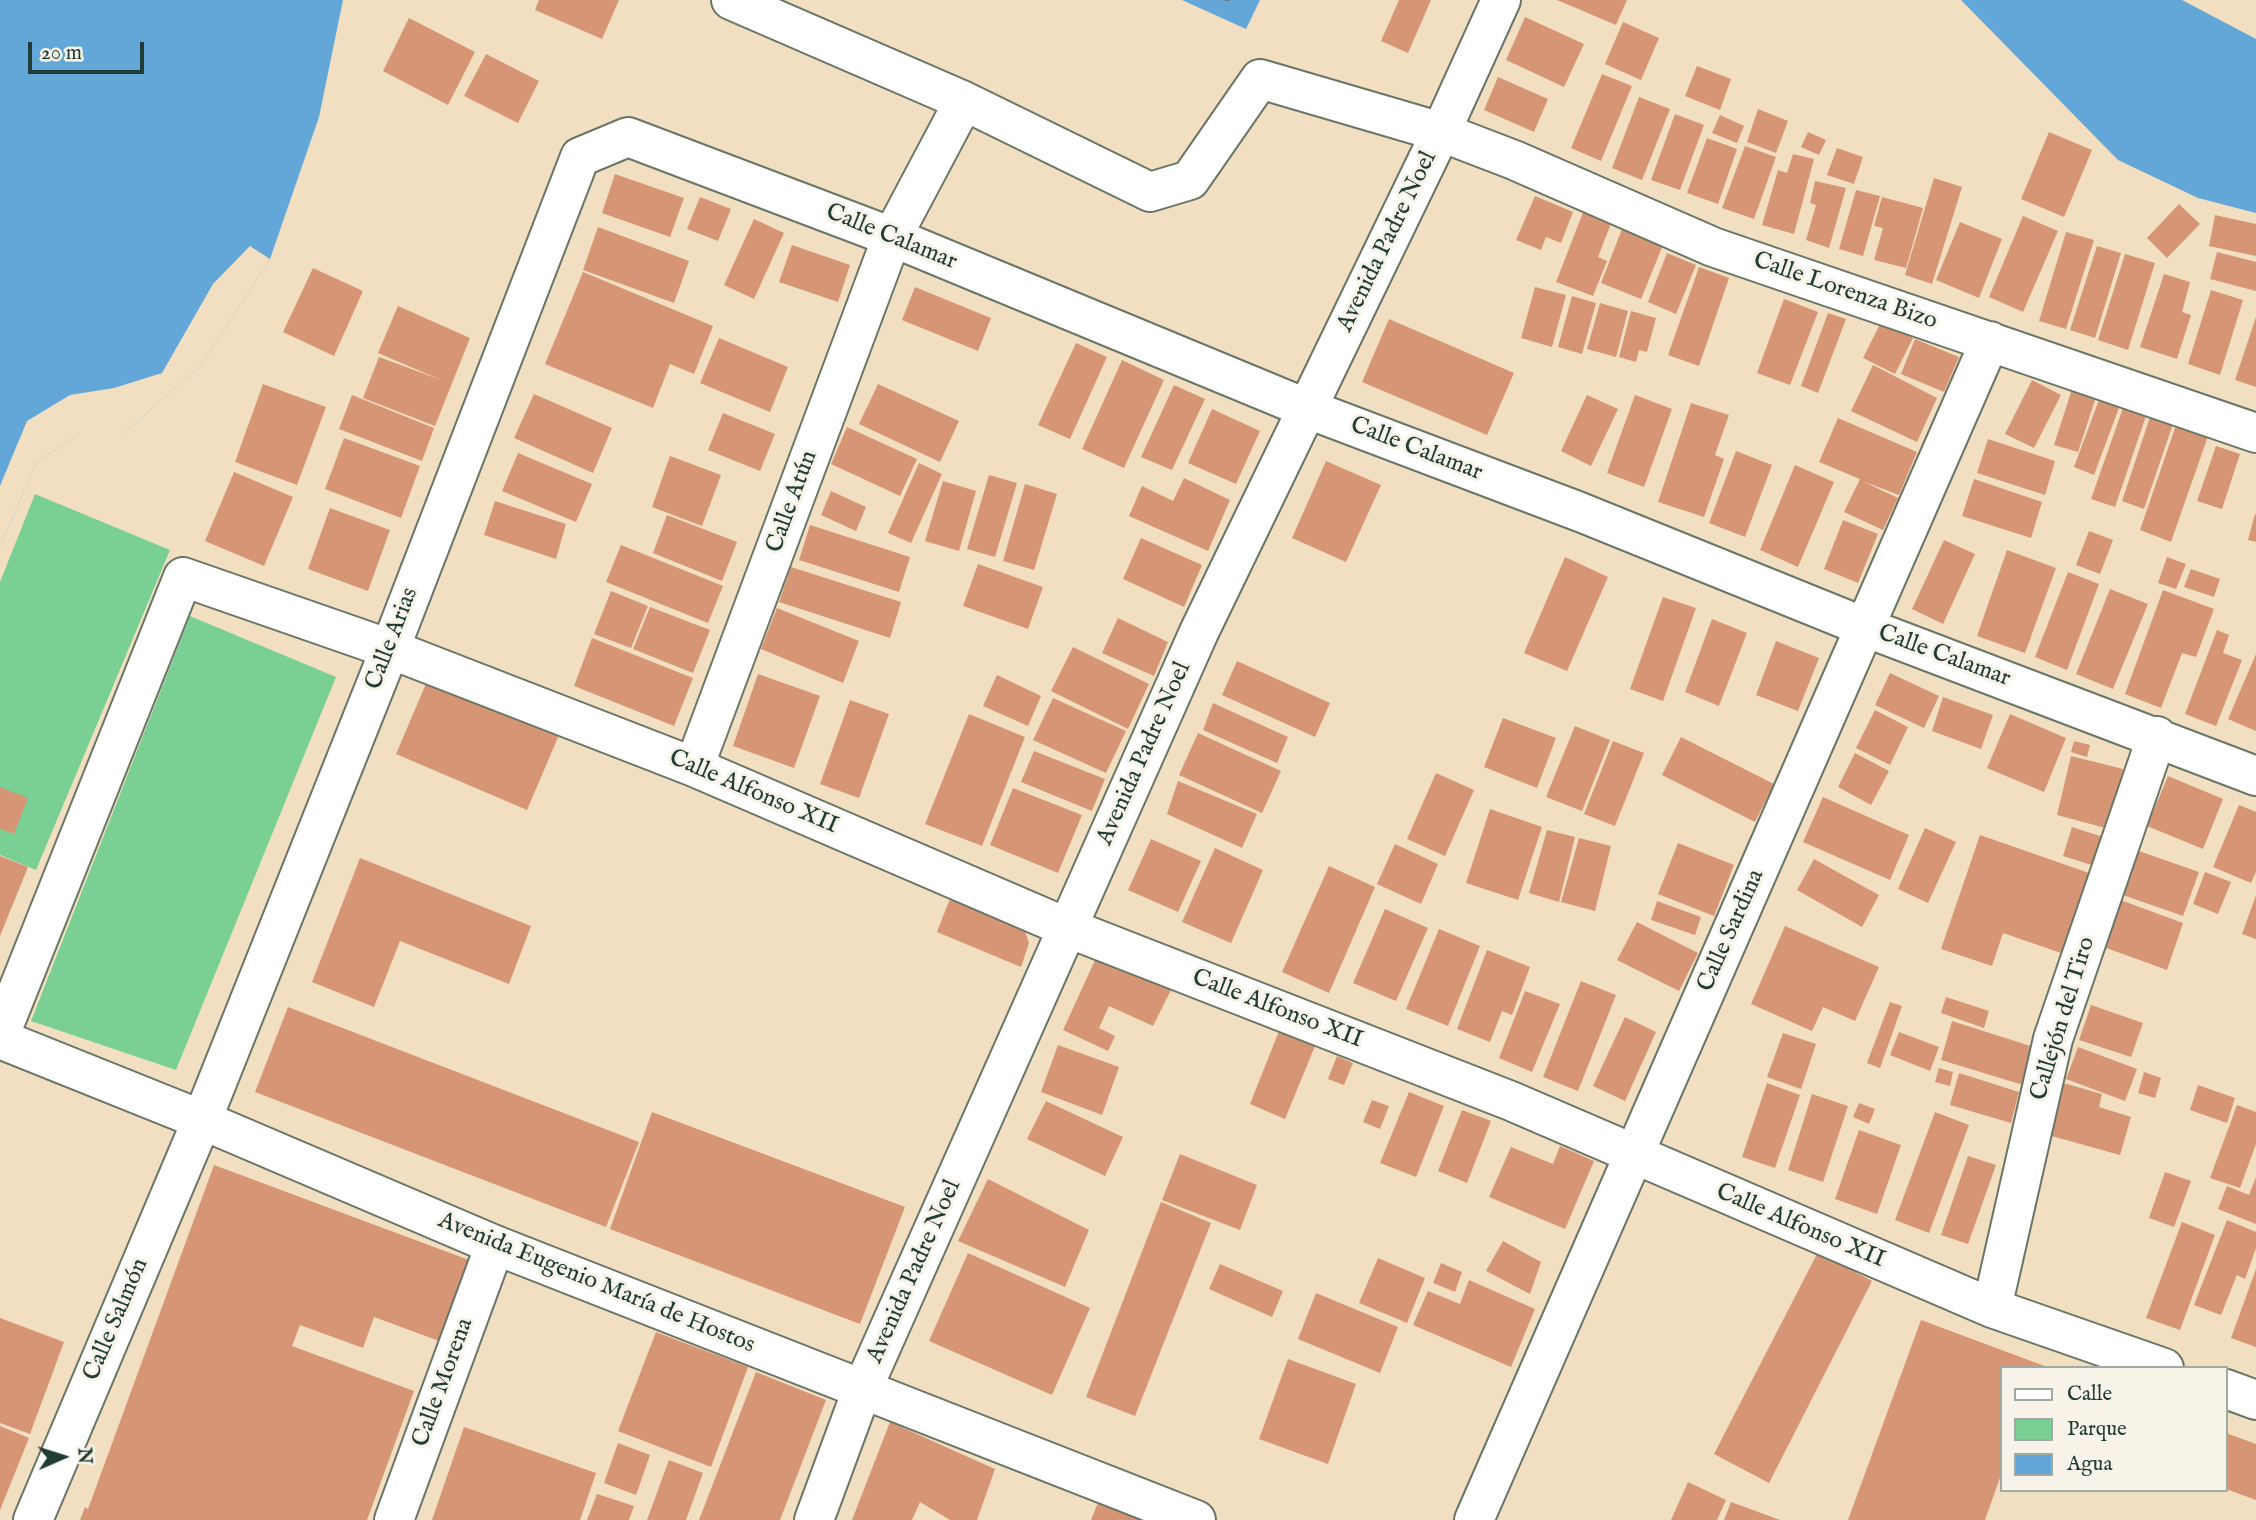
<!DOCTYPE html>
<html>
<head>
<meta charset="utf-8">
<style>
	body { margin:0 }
	#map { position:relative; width:2256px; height:1520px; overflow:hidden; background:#f2dfc1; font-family:"IM FELL English",serif }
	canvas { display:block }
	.legend { position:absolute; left:2000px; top:1366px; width:228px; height:126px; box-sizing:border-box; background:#f7f3e8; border:2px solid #a1aaa0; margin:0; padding:9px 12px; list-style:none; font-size:21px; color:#1f3d34 }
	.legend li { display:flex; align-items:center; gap:14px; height:35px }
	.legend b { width:35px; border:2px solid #a1aaa0 }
	.north { position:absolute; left:28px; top:1422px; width:70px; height:70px; -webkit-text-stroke:5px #f7f3e8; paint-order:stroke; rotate:87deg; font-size:19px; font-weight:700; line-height:28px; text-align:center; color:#1f3d34 }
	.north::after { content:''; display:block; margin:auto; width:24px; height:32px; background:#1f3d34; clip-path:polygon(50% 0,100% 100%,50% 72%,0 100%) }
	.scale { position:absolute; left:28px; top:42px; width:116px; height:32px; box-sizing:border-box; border:4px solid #1f3d34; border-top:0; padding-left:9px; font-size:21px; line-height:24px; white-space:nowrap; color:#1f3d34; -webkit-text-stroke:5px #f7f3e8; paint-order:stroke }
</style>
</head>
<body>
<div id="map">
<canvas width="2256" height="1520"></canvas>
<ul class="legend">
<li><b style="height:9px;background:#fff"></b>Calle</li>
<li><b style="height:19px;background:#7ad094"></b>Parque</li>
<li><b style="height:19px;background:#62a7d7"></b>Agua</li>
</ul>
<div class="north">N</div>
<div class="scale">20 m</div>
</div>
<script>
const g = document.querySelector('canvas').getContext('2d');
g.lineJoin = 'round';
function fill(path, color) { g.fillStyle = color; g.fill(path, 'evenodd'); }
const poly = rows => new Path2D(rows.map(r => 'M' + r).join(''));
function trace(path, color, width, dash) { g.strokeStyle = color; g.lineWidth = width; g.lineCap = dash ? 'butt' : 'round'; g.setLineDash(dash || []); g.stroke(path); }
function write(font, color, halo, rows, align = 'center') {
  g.font = font + ' "IM FELL English",serif'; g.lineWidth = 6; g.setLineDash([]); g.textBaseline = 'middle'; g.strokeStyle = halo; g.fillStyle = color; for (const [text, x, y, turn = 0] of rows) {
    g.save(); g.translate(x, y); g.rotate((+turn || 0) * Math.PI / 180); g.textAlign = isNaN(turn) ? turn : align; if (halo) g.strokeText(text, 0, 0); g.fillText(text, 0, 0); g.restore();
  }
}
const green = poly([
	[35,494,170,550,36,870,0,855,0,582],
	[190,616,336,677,176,1070,31,1021]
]);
const water = poly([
	[0,0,343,0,319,117,270,259,201,365,123,434,79,434,37,462,0,546],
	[1182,0,1260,0,1246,29],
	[1961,0,2182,0,2256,39,2256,213,2198,198,2118,160]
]);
const pier = poly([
	[250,246,270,259,201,365,123,434,79,434,37,462,0,546,0,486,27,421,70,395,114,388,162,373,213,284]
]);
const building = poly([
	[539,0,619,0,602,39,535,10],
	[1399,0,1431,0,1408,53,1381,41],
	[1557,0,1627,0,1616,25],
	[1525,17,1584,44,1564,87,1506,60],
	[409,18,475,52,448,105,383,71],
	[1623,22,1659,38,1641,80,1605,64],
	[486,54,539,81,518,123,464,96],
	[1697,66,1731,79,1720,110,1685,96],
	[1602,74,1632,86,1601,161,1571,148],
	[1498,77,1548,99,1534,132,1484,110],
	[1639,97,1670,109,1642,180,1612,168],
	[1758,109,1788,121,1776,153,1747,142],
	[1675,114,1704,125,1680,190,1651,180],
	[1720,115,1744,126,1737,143,1712,133],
	[1808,132,1826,140,1819,155,1801,147],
	[2049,132,2092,150,2064,217,2021,199],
	[1707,138,1737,149,1718,204,1687,193],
	[1745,146,1776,157,1754,219,1722,208],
	[1837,148,1863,157,1854,184,1827,175],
	[1793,154,1814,159,1794,234,1762,225,1778,170,1787,173],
	[615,174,684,198,670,237,602,213],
	[1934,178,1962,187,1932,284,1905,275],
	[1815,181,1846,188,1829,248,1806,240,1816,205,1810,203],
	[1856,190,1880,196,1863,256,1839,249],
	[1535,196,1573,212,1561,243,1546,237,1541,250,1516,240],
	[700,197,731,209,718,241,687,229],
	[1882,197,1923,208,1906,268,1874,260,1883,228,1874,226],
	[2179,204,2200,224,2167,258,2147,238],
	[1584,210,1612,221,1598,257,1607,261,1593,296,1556,282],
	[2215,215,2256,224,2256,256,2209,246],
	[2023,216,2058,231,2023,312,1989,297],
	[754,219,784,233,754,299,724,285],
	[1960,222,2002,239,1979,298,1936,280],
	[598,227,689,261,674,303,583,270],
	[1622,229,1663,245,1641,299,1601,283],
	[2066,232,2094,240,2066,329,2039,321],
	[792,245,850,265,838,302,779,282],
	[2097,246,2121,253,2095,338,2070,330],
	[2217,252,2256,262,2256,291,2210,279],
	[1667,253,1696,265,1676,314,1648,302],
	[2125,254,2155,263,2128,350,2098,340],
	[1699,267,1729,278,1699,366,1668,355],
	[313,268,363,291,334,356,283,332],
	[583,272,713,326,694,374,670,364,653,408,545,364],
	[2164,274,2190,282,2182,312,2191,315,2177,359,2140,347],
	[915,287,991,318,978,351,902,320],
	[1535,287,1566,295,1552,347,1521,338],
	[2211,290,2243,300,2220,375,2188,364],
	[1572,296,1596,303,1582,354,1558,347],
	[1784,299,1818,312,1790,385,1757,373],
	[1600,303,1628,311,1616,357,1587,349],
	[398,306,470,338,435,426,363,398,379,357,441,380,378,353],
	[1631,311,1656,318,1647,352,1639,350,1636,362,1619,357],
	[1828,313,1846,319,1818,393,1801,386],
	[2256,317,2256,387,2235,380],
	[1389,319,1514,373,1487,435,1362,382],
	[1881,322,1913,338,1895,374,1863,358],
	[719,338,788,367,770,412,700,383],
	[1915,339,1959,357,1944,392,1901,374],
	[1076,343,1107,357,1070,439,1038,425],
	[1122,360,1164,380,1124,468,1082,449],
	[1873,365,1937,398,1917,442,1851,411],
	[2032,380,2061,395,2034,448,2005,434],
	[263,384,326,407,297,485,235,462],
	[878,384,959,421,940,462,859,424],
	[1174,385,1205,399,1172,470,1141,457],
	[2072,389,2096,397,2078,452,2054,445],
	[534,394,612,428,593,473,514,438],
	[352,395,434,428,422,461,339,429],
	[1587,395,1618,409,1591,466,1561,451],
	[1635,395,1672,409,1644,487,1607,473],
	[2100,397,2120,405,2094,475,2074,467],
	[1691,403,1729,415,1715,455,1724,459,1704,517,1658,502],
	[2124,405,2147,413,2115,507,2091,499],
	[1212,409,1260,431,1236,484,1188,463],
	[723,413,775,434,760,471,708,450],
	[2150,417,2173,424,2144,509,2122,501],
	[1838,418,1917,452,1899,495,1862,481,1898,498,1883,530,1844,512,1860,479,1819,462],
	[2176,425,2208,436,2171,542,2140,530],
	[847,427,917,459,900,496,831,464],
	[344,438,420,466,401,518,325,489],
	[1988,439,2055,461,2045,495,1977,473],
	[2216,446,2240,454,2222,509,2197,501],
	[1736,451,1772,465,1745,537,1709,523],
	[518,453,592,484,576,522,502,491],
	[670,456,721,475,702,526,652,507],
	[1326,461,1381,485,1346,562,1292,538],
	[919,463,942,474,911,543,888,533],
	[1795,465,1834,482,1798,567,1760,550],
	[234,472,293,497,264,566,205,541],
	[989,475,1017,483,995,557,967,549],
	[1184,478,1230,500,1208,551,1129,516,1142,486,1173,501],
	[1974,479,2042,502,2031,538,1962,516],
	[943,481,976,491,959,551,925,541],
	[1025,484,1057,494,1034,570,1003,561],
	[831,491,866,507,856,531,821,515],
	[495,501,566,524,556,559,484,535],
	[330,508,390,530,368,591,308,569],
	[2255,514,2256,515,2256,542,2248,540],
	[667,515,737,542,722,581,653,553],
	[1843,520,1878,534,1858,583,1824,569],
	[810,525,910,557,899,592,799,560],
	[2089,531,2113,540,2100,574,2076,565],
	[1141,538,1202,565,1184,607,1123,579],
	[1944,540,1975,554,1943,624,1912,609],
	[621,545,723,586,708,623,606,582],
	[2007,550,2056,568,2025,653,1977,636],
	[1565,557,1608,577,1567,671,1524,653],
	[2167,557,2186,564,2176,589,2158,583],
	[978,564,1043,587,1028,629,963,606],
	[791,567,901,602,890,638,779,602],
	[2191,569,2220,579,2214,597,2184,587],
	[2068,572,2099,584,2067,670,2035,657],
	[2110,589,2148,604,2113,689,2076,674],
	[2163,590,2214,609,2196,657,2182,653,2161,708,2125,694],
	[611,591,648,606,631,648,594,634],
	[1663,597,1696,608,1663,701,1630,689],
	[650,607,710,630,693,673,633,649],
	[777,608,859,641,843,683,761,649],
	[1118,618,1168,642,1154,676,1102,653],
	[1712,619,1747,633,1719,706,1685,692],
	[2217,630,2229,635,2223,653,2242,660,2216,726,2185,714],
	[592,638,693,678,674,726,574,686],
	[1776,641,1819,658,1798,711,1756,695],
	[1073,647,1149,684,1128,729,1051,691],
	[2256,654,2256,731,2228,719],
	[1237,661,1330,703,1315,737,1222,695],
	[431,672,562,728,527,810,396,754],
	[1890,673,1939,696,1924,728,1875,705],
	[758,674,820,696,794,768,733,746],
	[997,675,1041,696,1028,726,983,706],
	[1943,697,1993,715,1981,749,1932,731],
	[1053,698,1126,731,1106,773,1033,740],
	[850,700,889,714,859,798,820,784],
	[1213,703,1288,737,1277,763,1203,730],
	[1875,710,1908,727,1890,765,1856,748],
	[969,714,1025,737,982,846,925,824],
	[2010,714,2066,738,2044,792,1987,768],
	[1503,718,1556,738,1537,788,1484,767],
	[1575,726,1610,740,1582,811,1546,797],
	[1198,733,1281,771,1262,813,1179,775],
	[1681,737,1774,784,1755,822,1662,775],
	[1613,741,1644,753,1615,826,1584,814],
	[2074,741,2090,745,2087,757,2071,752],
	[1034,751,1105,779,1092,811,1021,782],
	[1855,753,1889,771,1871,805,1838,787],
	[2071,756,2123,769,2109,829,2057,815],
	[1436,773,1474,790,1445,856,1407,839],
	[2168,776,2223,799,2203,849,2147,826],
	[1178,781,1257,814,1242,848,1167,814],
	[0,787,28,798,14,834,0,829],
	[1013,788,1082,815,1058,873,990,845],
	[1823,797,1909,835,1890,880,1803,842],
	[2239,805,2256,812,2256,872,2251,883,2213,867],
	[1490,809,1542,827,1518,900,1466,883],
	[2072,827,2106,838,2098,867,2063,856],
	[1925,828,1956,842,1928,903,1898,889],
	[1547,830,1575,837,1559,902,1529,893],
	[1980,835,2092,874,2064,954,2003,933,1992,966,1941,949],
	[1579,838,1611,846,1595,911,1561,902],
	[1151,839,1201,861,1178,912,1128,890],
	[1678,843,1734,865,1714,916,1658,894],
	[1395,844,1438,864,1421,904,1377,884],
	[1215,848,1263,870,1231,943,1182,922],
	[2136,850,2199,872,2183,916,2120,894],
	[0,856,28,867,0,936],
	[360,858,531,926,509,984,400,941,374,1007,312,982],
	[1814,859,1879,895,1862,927,1797,890],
	[1329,866,1375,887,1329,993,1282,972],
	[2205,872,2231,882,2218,914,2193,904],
	[2256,895,2256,939,2242,934],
	[951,896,1023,925,1029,943,1021,967,937,932],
	[2115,898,2183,923,2167,970,2098,945],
	[1657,901,1701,917,1695,935,1651,920],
	[1385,909,1428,928,1396,1001,1353,983],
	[1637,922,1698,953,1679,991,1617,960],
	[1785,926,1879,967,1855,1021,1823,1007,1812,1031,1751,1004],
	[1439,929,1480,946,1448,1026,1406,1009],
	[1101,947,1175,982,1153,1026,1109,1006,1099,1028,1115,1036,1108,1051,1063,1030],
	[1487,950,1530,967,1512,1015,1502,1011,1490,1042,1457,1029],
	[1581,981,1616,995,1578,1091,1543,1077],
	[1525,991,1560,1004,1532,1072,1499,1058],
	[1946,997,1989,1011,1984,1028,1941,1013],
	[1890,1002,1902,1006,1880,1068,1867,1063],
	[2091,1005,2143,1023,2131,1057,2079,1040],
	[288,1007,639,1142,606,1227,255,1092],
	[1625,1017,1656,1032,1625,1101,1593,1086],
	[1952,1021,2034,1047,2023,1085,1941,1060],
	[1279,1031,1315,1046,1285,1119,1250,1104],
	[1899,1032,1939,1047,1930,1071,1890,1055],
	[1783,1033,1816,1044,1801,1089,1767,1077],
	[1058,1045,1119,1067,1102,1115,1041,1092],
	[2078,1047,2137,1069,2125,1101,2066,1079],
	[1337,1056,1353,1063,1344,1085,1328,1079],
	[1939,1068,1953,1072,1950,1086,1935,1082],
	[2144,1072,2161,1078,2155,1098,2138,1093],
	[1959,1073,2019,1092,2011,1123,1950,1105],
	[1767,1083,1800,1095,1775,1168,1742,1157],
	[2063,1083,2102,1094,2099,1107,2131,1117,2120,1155,2048,1135],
	[2198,1085,2235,1098,2227,1123,2190,1110],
	[1409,1092,1444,1106,1416,1177,1380,1163],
	[1812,1094,1848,1106,1823,1182,1788,1170],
	[1372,1100,1389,1106,1380,1129,1363,1122],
	[1046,1101,1123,1137,1105,1176,1027,1139],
	[1859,1103,1875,1109,1869,1124,1853,1117],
	[2237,1105,2256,1112,2256,1144,2240,1188,2210,1178],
	[1462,1110,1491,1121,1467,1183,1438,1171],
	[652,1112,905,1207,860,1324,610,1229],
	[1935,1112,1969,1125,1929,1233,1895,1220],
	[1859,1130,1901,1145,1877,1214,1835,1199],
	[1560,1146,1594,1161,1565,1229,1489,1197,1511,1147,1553,1164],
	[1180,1154,1257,1185,1240,1230,1162,1200],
	[1968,1156,1996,1165,1968,1244,1941,1235],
	[214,1165,469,1260,439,1341,374,1317,363,1348,300,1325,292,1346,414,1391,367,1520,80,1520,85,1507,88,1509],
	[2165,1172,2191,1181,2174,1227,2149,1218],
	[2256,1177,2256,1224,2218,1209,2227,1186,2249,1195],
	[988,1179,1089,1230,1065,1287,958,1241],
	[1161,1202,1211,1223,1135,1416,1086,1397],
	[2227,1220,2256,1232,2256,1248,2245,1279,2237,1275,2221,1315,2194,1305],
	[2182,1222,2215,1235,2180,1330,2146,1318],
	[1503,1241,1541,1262,1530,1294,1486,1271],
	[1818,1252,1872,1281,1769,1483,1714,1454],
	[968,1253,1090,1308,1052,1395,929,1341],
	[1378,1258,1425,1278,1407,1323,1359,1303],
	[1441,1263,1462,1272,1455,1292,1433,1283],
	[1220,1264,1283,1291,1272,1317,1209,1289],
	[2256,1269,2256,1347,2231,1338],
	[1469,1280,1535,1309,1511,1367,1413,1325,1428,1291,1460,1304],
	[1316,1293,1398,1327,1380,1373,1298,1339],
	[0,1318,64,1342,30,1434,0,1423],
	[1921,1320,2050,1368,2002,1368,2002,1472,1985,1520,1848,1520],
	[656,1332,748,1367,711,1467,618,1431],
	[1288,1359,1356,1384,1328,1464,1259,1439],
	[756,1372,826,1400,780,1520,699,1520],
	[890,1422,995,1469,977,1520,950,1520,920,1502,912,1520,852,1520],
	[0,1426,29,1438,0,1510],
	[464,1427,596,1473,580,1520,432,1520],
	[2226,1433,2256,1444,2256,1500,2226,1489],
	[618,1443,650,1455,636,1495,604,1483],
	[669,1460,703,1473,686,1520,647,1520],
	[1688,1482,1726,1500,1717,1520,1671,1520],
	[1105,1485,1196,1520,1091,1520],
	[597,1494,634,1506,629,1520,587,1520],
	[1731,1502,1780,1520,1724,1520]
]);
const path = poly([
	[1227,1,1227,0]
]);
const street = poly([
	[731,0,964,101,1150,192,1190,180,1260,79,1441,132,1514,160,1713,247,2256,433],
	[694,767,892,237,964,101],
	[0,1035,183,577,390,649,694,767,1068,928,1511,1101,1992,1308,2164,1368],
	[0,1039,202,1120,390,649,580,157,628,137,892,237,1308,409,1580,512,1867,628,2256,776],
	[1992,1308,2053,1039,2157,736],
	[2226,1389,2256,1400],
	[394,1520,495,1245],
	[814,1520,862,1390],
	[1474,1520,1990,341]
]);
const primary = poly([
	[862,1390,1199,632,1441,132,1501,0],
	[33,1520,202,1120,495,1245,1196,1520]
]);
const streetNames = [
	["Calle Calamar",891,238,22],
	["Avenida Padre Noel",1388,242,-64],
	["Calle Lorenza Bizo",1845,292,19],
	["Calle Calamar",1416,450,21],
	["Calle Atún",793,502,-70],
	["Calle Arias",393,639,-69],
	["Calle Calamar",1944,657,20],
	["Avenida Padre Noel",1145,754,-66],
	["Calle Alfonso XII",753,793,23],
	["Calle Sardina",1732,931,-66],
	["Calle Alfonso XII",1277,1010,21],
	["Callejón del Tiro",2064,1019,-73],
	["Calle Alfonso XII",1800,1227,23],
	["Avenida Padre Noel",915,1272,-66],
	["Avenida Eugenio María de Hostos",596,1284,22],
	["Calle Salmón",117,1320,-67],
	["Calle Morena",444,1383,-70]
];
fill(green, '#7ad094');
fill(water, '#62a7d7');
fill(pier, '#f2dfc1');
fill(building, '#d69675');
trace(street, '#697665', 42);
trace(primary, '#697665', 42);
trace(path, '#697665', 4.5, [5, 5]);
trace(street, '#fff', 38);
trace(primary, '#fff', 38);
write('24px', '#1f3d34', '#f7f3e8', streetNames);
</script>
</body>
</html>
